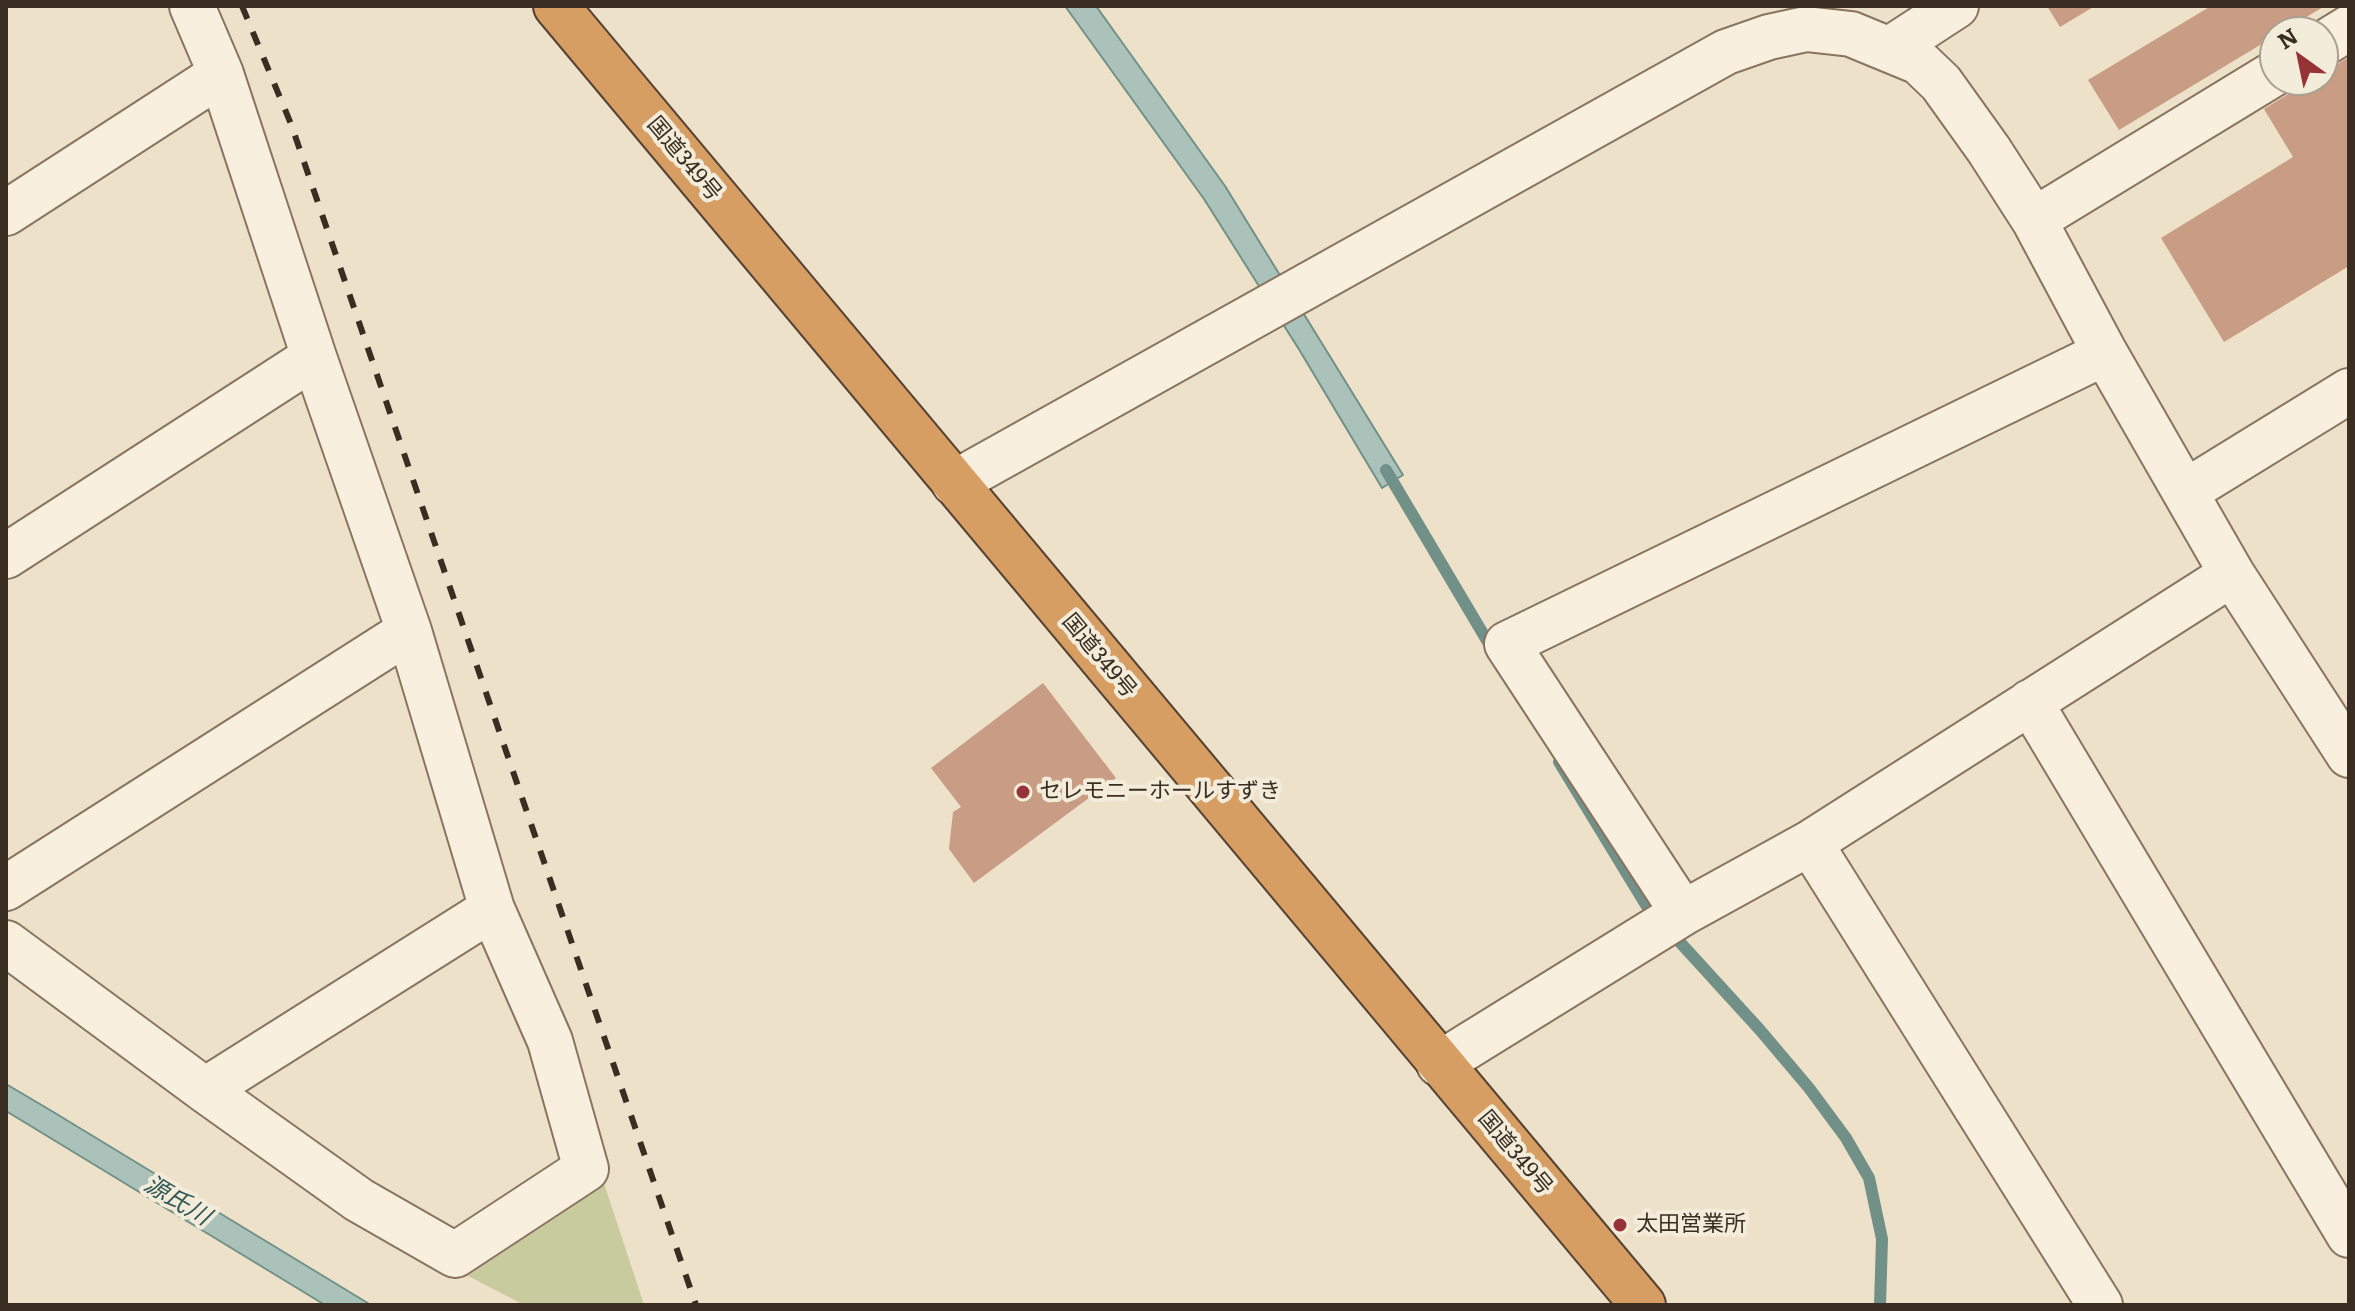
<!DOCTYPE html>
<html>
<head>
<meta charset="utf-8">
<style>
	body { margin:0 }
	#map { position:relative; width:2355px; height:1311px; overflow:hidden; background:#ede1ca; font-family:Literata,serif }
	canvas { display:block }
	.frame { position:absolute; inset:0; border:8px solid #3a2d22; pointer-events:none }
	.north { position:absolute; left:2259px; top:16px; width:80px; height:80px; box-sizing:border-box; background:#f4ecda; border:2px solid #aaa090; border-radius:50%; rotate:327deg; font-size:22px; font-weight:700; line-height:32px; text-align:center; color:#3a2d22 }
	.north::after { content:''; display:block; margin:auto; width:28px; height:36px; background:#953337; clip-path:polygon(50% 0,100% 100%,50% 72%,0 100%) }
</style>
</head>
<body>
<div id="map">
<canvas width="2355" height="1311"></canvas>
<div class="frame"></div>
<div class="north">N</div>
</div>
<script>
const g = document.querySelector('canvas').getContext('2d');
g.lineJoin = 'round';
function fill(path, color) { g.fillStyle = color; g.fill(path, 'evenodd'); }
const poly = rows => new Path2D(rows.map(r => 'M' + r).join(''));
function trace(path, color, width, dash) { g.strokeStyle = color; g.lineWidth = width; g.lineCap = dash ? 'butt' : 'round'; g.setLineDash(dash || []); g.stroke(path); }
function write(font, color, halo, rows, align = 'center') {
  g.font = font + ' Literata,"Noto Sans JP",serif'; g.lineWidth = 8; g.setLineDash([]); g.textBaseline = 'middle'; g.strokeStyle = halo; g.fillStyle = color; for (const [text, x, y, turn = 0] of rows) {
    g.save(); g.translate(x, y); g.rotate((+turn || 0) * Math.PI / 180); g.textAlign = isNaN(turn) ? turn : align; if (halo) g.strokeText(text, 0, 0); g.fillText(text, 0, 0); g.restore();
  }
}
const green = poly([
	[601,1174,644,1305,524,1305,453,1268]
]);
const water = poly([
	[1065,6,1096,6,1225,186,1403,475,1382,488,1300,351,1204,199,1065,6],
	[6,1084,50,1110,371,1305,325,1305,6,1111,6,1084]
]);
const stream = poly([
	[1386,470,1495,654],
	[1559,762,1646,905,1760,1030,1809,1088,1846,1138,1869,1178,1882,1239,1880,1305]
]);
const building = poly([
	[2047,6,2095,6,2060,27],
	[2211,6,2325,6,2281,32,2275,32,2275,36,2119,130,2088,80],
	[2349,57,2349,266,2224,342,2161,238,2293,157,2264,109,2311,80,2323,80,2323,73],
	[1043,683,1116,778,974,883,949,849,953,812,961,807,931,768]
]);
const minor = poly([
	[2323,44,2349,28],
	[1890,49,1956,6],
	[6,213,221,74],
	[2034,220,2275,73],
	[954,483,1726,52,1769,37,1806,29,1851,34,1919,62,1941,83,1989,150,2034,220,2105,353,2232,574,2349,755],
	[2185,492,2349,391],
	[6,556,314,357],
	[2030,702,2349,1235],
	[1810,843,2100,1305],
	[6,888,409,631],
	[1683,913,1507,644,2105,353],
	[6,943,205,1090,359,1200,455,1255,586,1169,550,1041,492,909,409,631,314,357,221,74,192,6],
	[1439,1064,1683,913,1810,843,2232,574],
	[205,1090,492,909]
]);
const highway = poly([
	[556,6,1643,1305]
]);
const rail = poly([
	[242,6,291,124,696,1305]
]);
const markers = [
	[1023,792,8,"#953337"],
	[1620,1225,8,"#953337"]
];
const streetNames = [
	["国道349号",684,159,50],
	["国道349号",1099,656,50],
	["国道349号",1515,1153,50]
];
const poiNames = [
	["セレモニーホールすずき",1039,792],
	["太田営業所",1636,1225]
];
const waterNames = [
	["源氏川",177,1201,31]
];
fill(green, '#c7cb9e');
fill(water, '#abc2ba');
trace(water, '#719087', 2);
trace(stream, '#719087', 12);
fill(building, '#c99d83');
trace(minor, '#89745f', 48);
trace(highway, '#574333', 48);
trace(minor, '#f8efde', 44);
trace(highway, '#d69e62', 44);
trace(rail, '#3a2d22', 6, [14, 14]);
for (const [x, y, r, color] of markers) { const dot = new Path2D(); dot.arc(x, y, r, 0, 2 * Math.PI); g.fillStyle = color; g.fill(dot); trace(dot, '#f4ecda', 3); }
write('22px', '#3a2d22', '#f4ecda', streetNames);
write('22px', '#3a2d22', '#f4ecda', poiNames, 'left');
write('italic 24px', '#325955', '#f4ecda', waterNames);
</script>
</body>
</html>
